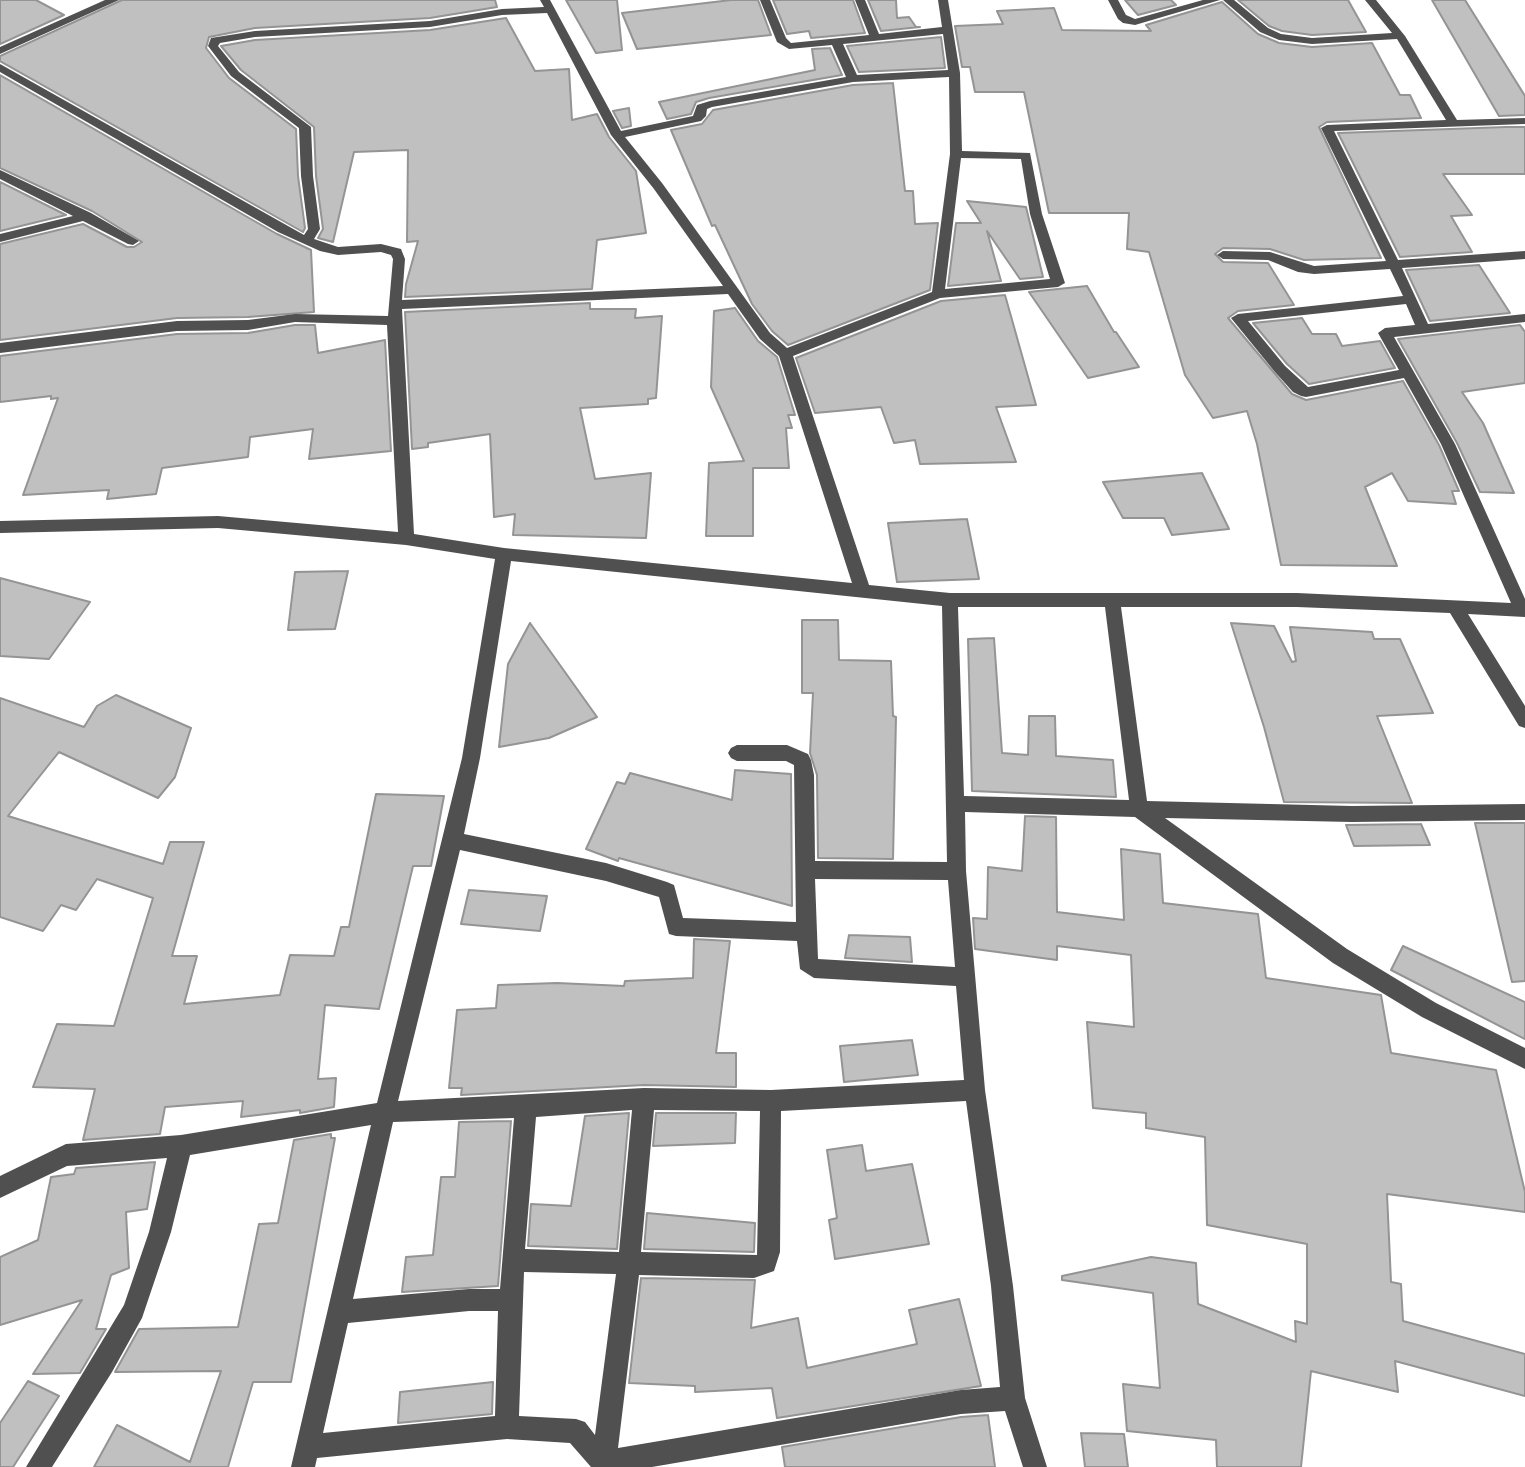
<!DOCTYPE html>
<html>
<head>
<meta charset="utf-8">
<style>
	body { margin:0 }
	canvas { display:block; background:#fff }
</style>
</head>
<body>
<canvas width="1525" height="1467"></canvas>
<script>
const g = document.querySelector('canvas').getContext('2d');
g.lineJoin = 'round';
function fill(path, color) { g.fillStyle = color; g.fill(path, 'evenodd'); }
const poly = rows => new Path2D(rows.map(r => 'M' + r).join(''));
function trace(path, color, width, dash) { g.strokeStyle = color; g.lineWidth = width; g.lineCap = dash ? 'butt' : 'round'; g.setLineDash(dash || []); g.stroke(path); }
const building = poly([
	[0,0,36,0,64,15,0,44,0,0],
	[122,0,495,0,497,7,430,18,255,28,209,37,206,48,229,78,296,129,298,176,305,228,303,232,0,61,0,56,122,0],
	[566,0,617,0,622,50,596,53,566,0],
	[731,0,758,0,771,35,637,49,622,13,731,0],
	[773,0,853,0,865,33,811,38,809,31,787,34,773,0],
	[868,0,896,0,897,18,909,17,916,27,920,27,881,31,868,0],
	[1125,0,1171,0,1176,5,1138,15,1125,0],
	[1238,0,1348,0,1366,32,1312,35,1282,31,1269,26,1238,0],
	[1432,0,1465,0,1525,96,1525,115,1499,116,1432,0],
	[1222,2,1258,34,1279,43,1312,47,1372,43,1400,95,1410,95,1421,118,1327,122,1319,127,1381,258,1304,260,1270,249,1223,248,1215,254,1223,262,1268,263,1294,305,1238,311,1228,318,1292,394,1306,400,1403,381,1439,445,1459,491,1452,491,1456,504,1408,501,1392,473,1365,487,1397,566,1281,565,1257,444,1247,411,1213,418,1185,375,1149,252,1127,249,1129,213,1049,213,1024,92,975,92,970,67,962,67,955,26,1003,24,997,11,1054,8,1062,30,1151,31,1146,25,1222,2],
	[506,18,535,71,569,69,572,120,597,114,609,137,636,171,646,233,597,240,592,289,405,297,406,284,418,241,407,242,408,150,354,152,333,242,318,238,323,229,316,176,314,127,241,70,221,46,255,40,430,30,506,18],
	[941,37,945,68,859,72,847,46,941,37],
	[830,48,842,75,709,98,696,102,691,114,667,119,659,102,815,70,812,49,830,48],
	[0,75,277,234,311,250,314,312,248,317,177,318,0,340,0,244,83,224,127,247,134,247,142,242,92,211,0,168,0,75],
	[893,83,905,191,913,191,915,224,938,223,930,290,788,345,772,331,752,304,715,225,712,226,671,130,702,124,713,110,853,85,893,83],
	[629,108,631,126,622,128,613,111,629,108],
	[1506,127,1525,127,1525,174,1443,174,1472,215,1451,216,1472,252,1400,257,1338,133,1506,127],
	[0,182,66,215,0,231,0,182],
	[967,201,1026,207,1043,277,1020,279,987,231,1001,281,948,286,956,223,981,223,967,201],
	[1479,265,1510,313,1430,321,1406,270,1479,265],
	[1087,286,1114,332,1116,332,1139,367,1088,378,1029,292,1087,286],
	[1005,295,1036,405,996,407,1016,462,920,464,915,440,894,443,881,407,815,413,796,358,941,301,1005,295],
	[590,303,590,309,636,309,635,318,662,316,656,398,648,399,648,404,580,408,595,479,651,473,646,538,513,535,515,514,494,517,490,434,428,443,428,447,412,449,405,312,590,303],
	[735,308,758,341,777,357,795,415,788,415,792,428,786,428,789,468,753,468,753,536,706,536,709,463,744,461,711,387,714,311,735,308],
	[1302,318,1312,334,1336,334,1342,346,1380,341,1395,368,1309,384,1287,364,1253,323,1302,318],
	[295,325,315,325,318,353,385,340,391,451,309,459,313,429,250,437,248,457,162,468,156,494,107,499,109,490,23,495,58,398,51,399,51,396,0,402,0,356,177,334,248,333,295,325],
	[1520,325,1525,332,1525,383,1462,392,1483,423,1514,493,1480,492,1457,443,1398,339,1520,325],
	[1202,473,1229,529,1172,535,1164,518,1123,518,1103,482,1202,473],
	[967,519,979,579,897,582,888,523,967,519],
	[348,571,335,629,288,630,295,572,348,571],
	[0,578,90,602,49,659,0,656,0,578],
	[802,620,838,620,839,660,891,661,893,716,896,717,893,859,818,858,817,775,810,753,813,693,802,693,802,620],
	[530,623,597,717,549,738,499,747,508,664,530,623],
	[1231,623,1274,626,1292,662,1296,661,1290,627,1372,632,1374,639,1400,639,1433,713,1377,716,1412,803,1284,802,1264,727,1231,623],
	[994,638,1002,753,1028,755,1029,716,1055,716,1056,756,1113,760,1116,797,972,791,968,639,994,638],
	[116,695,191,728,175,777,158,798,59,752,8,816,163,864,170,842,204,842,172,956,197,956,184,1004,280,995,290,955,334,956,341,927,349,927,376,794,444,796,431,866,413,866,379,1009,325,1005,318,1079,336,1078,334,1107,300,1113,300,1110,241,1117,243,1101,165,1107,160,1134,83,1140,95,1089,33,1087,57,1024,114,1026,153,898,97,879,76,910,61,905,43,931,0,917,0,698,84,727,97,706,116,695],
	[735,770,791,774,792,906,619,858,618,861,586,849,617,782,625,784,630,773,732,800,735,770],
	[1025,816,1056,817,1057,912,1124,920,1121,849,1160,854,1163,903,1258,914,1266,978,1381,995,1391,1053,1496,1070,1525,1192,1525,1212,1387,1194,1391,1282,1401,1284,1403,1321,1525,1354,1525,1396,1395,1361,1398,1392,1311,1371,1301,1467,1217,1467,1216,1440,1127,1431,1123,1384,1160,1388,1153,1293,1062,1280,1062,1276,1151,1257,1196,1263,1198,1304,1296,1342,1295,1321,1307,1324,1307,1244,1207,1225,1205,1137,1146,1128,1146,1113,1093,1108,1087,1022,1134,1027,1131,955,1057,946,1057,960,975,949,973,918,987,919,988,867,1022,871,1025,816],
	[1475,823,1525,823,1525,981,1512,982,1475,823],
	[1421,824,1430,845,1354,846,1346,825,1421,824],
	[469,890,547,896,540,931,461,924,469,890],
	[849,935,910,937,912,962,845,958,849,935],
	[694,939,730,941,716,1053,736,1053,736,1087,644,1085,461,1095,462,1088,449,1088,457,1010,496,1008,498,985,557,983,624,986,625,981,693,978,694,939],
	[1403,946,1525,1002,1525,1039,1391,970,1403,946],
	[912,1040,918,1075,844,1082,840,1046,912,1040],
	[629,1113,617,1249,528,1246,531,1204,571,1206,585,1116,629,1113],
	[656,1113,736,1113,735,1143,653,1146,656,1113],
	[511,1121,498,1286,402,1292,406,1257,433,1255,441,1177,455,1177,459,1122,511,1121],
	[331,1134,331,1138,335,1138,291,1382,253,1382,228,1467,94,1467,117,1425,190,1462,221,1371,115,1372,139,1329,238,1327,259,1224,278,1223,294,1140,331,1134],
	[862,1145,866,1171,912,1164,929,1244,835,1259,829,1220,837,1218,827,1150,862,1145],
	[155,1162,147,1209,126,1212,129,1268,111,1275,96,1329,106,1329,80,1373,33,1374,82,1300,0,1325,0,1257,38,1240,51,1177,74,1174,76,1168,155,1162],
	[647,1213,755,1223,754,1252,644,1249,647,1213],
	[641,1278,755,1280,751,1328,798,1318,807,1368,917,1344,909,1310,959,1299,981,1386,777,1418,772,1388,695,1392,695,1386,629,1383,641,1278],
	[28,1381,59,1396,13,1467,0,1467,0,1423,28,1381],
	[493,1382,492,1414,398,1423,400,1392,493,1382],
	[988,1415,995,1467,785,1467,782,1447,961,1417,988,1415],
	[1081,1433,1124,1434,1128,1467,1085,1467,1081,1433]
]);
const minor = poly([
	[105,0,119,0,0,54,0,47,105,0],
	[540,0,550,0,621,131,693,116,697,105,710,101,846,77,832,45,789,49,777,42,760,0,770,0,786,38,791,43,869,35,855,0,865,0,879,34,942,27,938,0,948,0,960,73,962,151,1030,153,1042,214,1065,283,1058,287,940,298,793,356,869,585,950,593,1297,593,1511,603,1441,444,1404,378,1306,397,1301,396,1293,392,1275,372,1231,318,1238,314,1403,296,1390,269,1314,274,1298,272,1268,260,1223,259,1217,255,1223,251,1270,252,1314,266,1386,261,1321,128,1327,125,1446,120,1397,39,1312,44,1279,40,1260,32,1223,0,1234,0,1268,28,1281,34,1312,38,1392,33,1365,0,1376,0,1405,36,1457,120,1525,118,1525,124,1334,131,1398,260,1525,251,1525,259,1402,268,1428,324,1525,314,1525,322,1394,337,1455,444,1525,599,1525,617,1468,614,1525,706,1525,728,1519,726,1450,613,1297,607,1121,607,1147,801,1352,806,1525,804,1525,820,1352,822,1165,818,1347,949,1436,1003,1525,1048,1525,1069,1422,1017,1333,963,1135,817,965,812,966,871,985,1090,1013,1286,1025,1398,1047,1467,1023,1467,1005,1411,961,1414,652,1467,591,1467,570,1443,507,1439,317,1458,315,1467,291,1467,371,1125,190,1155,171,1232,142,1318,112,1372,52,1467,26,1467,124,1305,149,1232,167,1158,67,1166,0,1198,0,1176,66,1144,181,1135,377,1103,462,758,495,559,406,545,218,528,0,533,0,521,218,516,398,532,387,325,295,322,248,330,177,331,0,353,0,343,177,321,248,320,295,314,388,316,393,259,391,255,381,252,338,255,320,251,278,232,0,72,0,64,304,235,308,229,301,176,299,128,231,76,208,46,211,38,255,31,430,21,502,9,544,7,540,0],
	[547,13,611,135,654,189,723,286,402,300,405,259,401,249,381,244,338,247,314,239,320,229,313,176,311,127,239,72,218,46,220,43,255,37,430,27,502,15,547,13],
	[943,34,948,70,857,75,843,44,943,34],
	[949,77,950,154,932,292,787,348,770,333,662,183,625,137,701,121,706,116,707,109,712,107,853,82,949,77],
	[961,158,1021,159,1030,214,1050,279,945,289,961,158],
	[728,294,760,339,779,356,852,583,504,548,414,534,402,309,728,294],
	[1406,304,1415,325,1385,328,1378,333,1399,370,1308,387,1285,366,1248,321,1406,304],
	[511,561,942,606,947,862,815,861,814,775,811,760,808,754,787,745,737,745,731,748,728,753,731,758,737,761,786,761,794,765,796,922,683,918,674,885,667,882,606,863,464,834,480,758,511,561],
	[958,607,1105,607,1129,800,964,796,958,607],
	[460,850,606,881,659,897,669,934,676,936,797,941,800,969,814,978,956,986,964,1080,771,1090,644,1088,398,1101,460,850],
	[815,879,948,880,955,967,818,959,815,879],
	[966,1101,991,1286,1000,1387,961,1390,618,1448,639,1275,754,1278,774,1271,780,1252,781,1111,966,1101],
	[632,1110,619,1252,525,1249,536,1117,632,1110],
	[654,1110,760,1111,757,1255,641,1252,654,1110],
	[514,1118,500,1289,469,1289,353,1299,393,1122,514,1118],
	[524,1272,616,1274,595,1435,585,1422,576,1419,519,1416,524,1272],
	[469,1311,498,1311,495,1416,323,1433,348,1323,469,1311],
	[1108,0,1118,0,1126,15,1135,19,1203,0,1220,0,1135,25,1123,23,1118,19,1108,0],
	[0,170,91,213,139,241,133,245,128,244,83,221,0,242,0,234,73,216,0,179,0,170]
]);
fill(building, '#c0c0c0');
trace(building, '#949494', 2);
fill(minor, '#505050');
</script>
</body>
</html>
